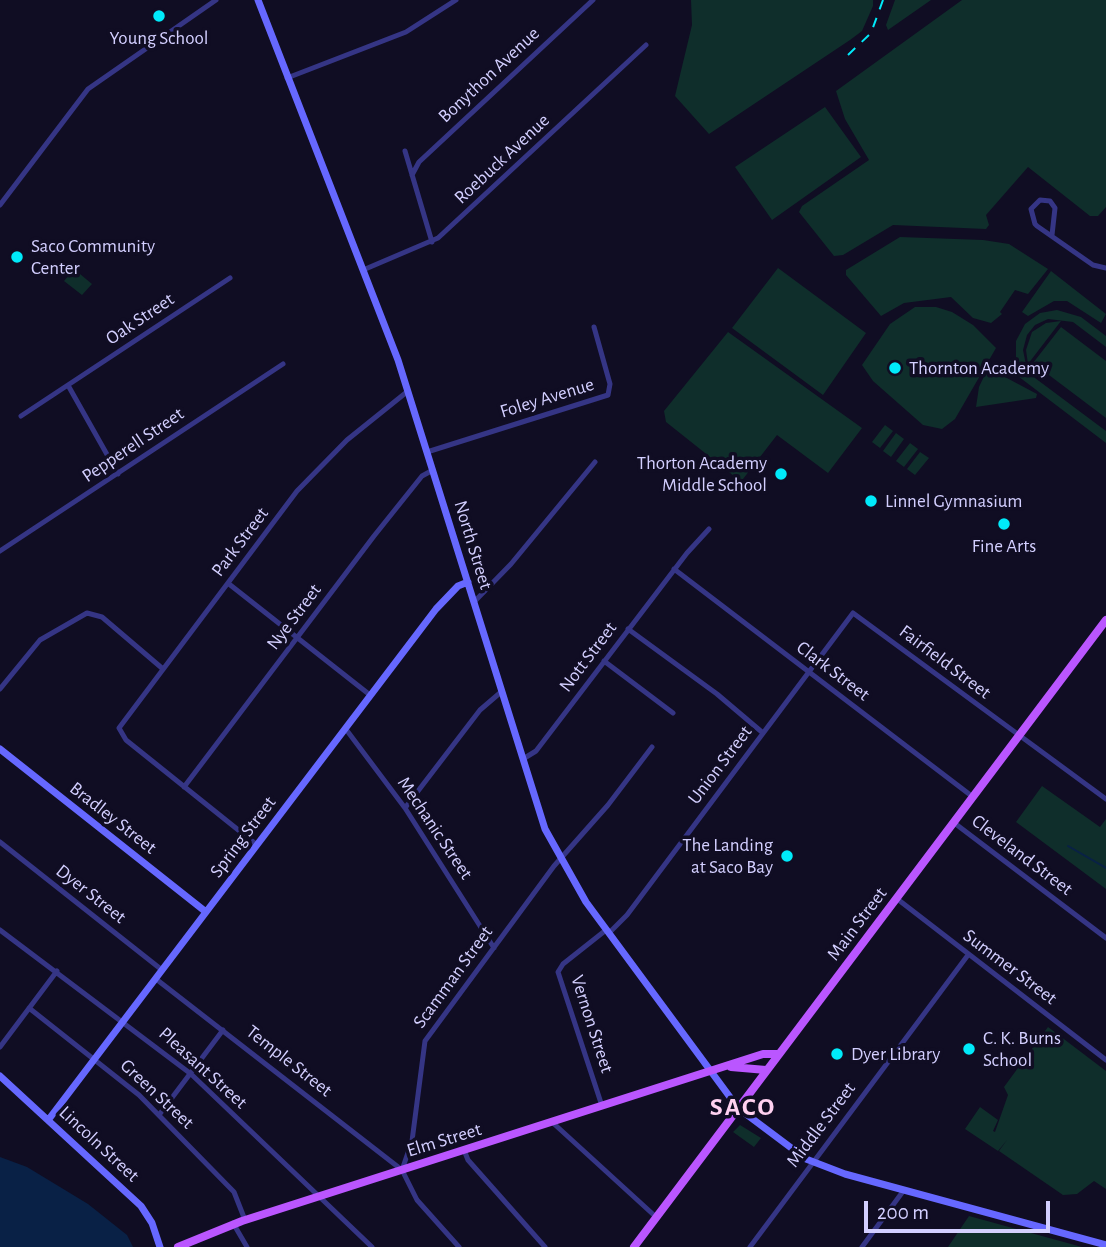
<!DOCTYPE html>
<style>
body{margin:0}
#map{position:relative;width:1106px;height:1247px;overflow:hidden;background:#100d23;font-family:"Alegreya Sans",sans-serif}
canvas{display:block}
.scale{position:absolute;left:864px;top:1201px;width:186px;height:32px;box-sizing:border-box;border:4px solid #d3cfff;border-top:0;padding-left:9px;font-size:21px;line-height:24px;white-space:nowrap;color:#d3cfff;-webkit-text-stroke:5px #100d23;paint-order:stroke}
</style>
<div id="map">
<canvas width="1106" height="1247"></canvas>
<div class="scale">200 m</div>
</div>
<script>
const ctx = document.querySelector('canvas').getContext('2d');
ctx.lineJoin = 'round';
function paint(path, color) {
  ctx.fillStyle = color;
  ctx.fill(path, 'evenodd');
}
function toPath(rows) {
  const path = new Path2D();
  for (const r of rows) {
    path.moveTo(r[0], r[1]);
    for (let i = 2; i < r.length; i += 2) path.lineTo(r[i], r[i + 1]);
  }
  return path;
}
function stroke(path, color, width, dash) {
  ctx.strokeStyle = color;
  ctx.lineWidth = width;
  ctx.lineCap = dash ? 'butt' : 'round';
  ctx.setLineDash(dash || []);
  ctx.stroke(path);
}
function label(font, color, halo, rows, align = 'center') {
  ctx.font = font + ' "Alegreya Sans",sans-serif';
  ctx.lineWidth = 7;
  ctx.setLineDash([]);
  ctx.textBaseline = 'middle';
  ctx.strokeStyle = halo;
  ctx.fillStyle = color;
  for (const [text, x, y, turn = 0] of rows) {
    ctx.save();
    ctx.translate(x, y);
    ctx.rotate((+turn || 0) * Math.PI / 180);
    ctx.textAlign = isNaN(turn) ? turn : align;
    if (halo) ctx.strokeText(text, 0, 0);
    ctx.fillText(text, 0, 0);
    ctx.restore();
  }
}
paint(toPath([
 [691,0,873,0,873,6,862,31,850,40,709,134,675,96,692,25],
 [895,0,931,0,888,30,886,25],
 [962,0,1106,0,1106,207,1098,216,1090,216,1028,167,986,215,989,225,986,229,893,225,843,255,834,256,799,212,802,206,869,160,845,119,836,91],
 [825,107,861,157,772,220,735,167],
 [900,237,983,240,1009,244,1048,269,1028,294,1015,290,1000,312,1002,314,991,323,973,318,951,297,904,303,881,316,846,275,846,270],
 [778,268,866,333,823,395,732,328],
 [74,269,92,284,82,295,64,281],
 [1051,271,1106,314,1101,323,1067,301,1054,301,1028,316,1022,312],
 [915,307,936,307,952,312,973,325,996,348,955,419,942,429,923,425,873,381,862,365,890,324],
 [1057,310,1081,317,1106,336,1106,347,1073,322,1048,319,1035,325,1027,335,1023,350,1026,365,1035,378,1106,431,1106,443,1006,367,1011,360,1016,362,1016,341,1025,324,1040,313],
 [1061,321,1028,364,1026,350,1032,332,1046,323],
 [1061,327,1106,361,1106,418,1033,363],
 [728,332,862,428,828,473,777,435,743,479,739,480,666,422,664,411],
 [988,368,1037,394,1036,398,976,407,979,387],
 [885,425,893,431,880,448,872,442],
 [896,433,904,439,891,457,883,451],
 [910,443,918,449,904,467,896,461],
 [920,452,929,458,915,475,907,469],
 [1042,786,1100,827,1106,819,1106,889,1016,822],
 [1048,1027,1106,1071,1106,1189,1094,1181,1077,1194,1063,1195,999,1151,1007,1140,998,1151,965,1129,980,1107,998,1120,993,1131,995,1132,1008,1095,1004,1087],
 [740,1125,761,1138,754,1147,733,1132],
 [969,1216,1082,1247,948,1247]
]), '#0f2e2b');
paint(toPath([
 [0,1157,27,1167,88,1204,127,1235,133,1247,0,1247]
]), '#092146');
stroke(toPath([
 [1068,846,1106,868]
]), '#092146', 2);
stroke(toPath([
 [287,78,406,32,456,0],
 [405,151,432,242],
 [412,175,419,162,593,0],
 [0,205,88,89,216,0],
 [1052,235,1055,208,1050,201,1040,200,1031,209,1035,224,1037,226,1093,265,1106,268],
 [363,270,438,238,646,45],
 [69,387,118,474],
 [21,416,230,278],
 [427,452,608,395,610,384,594,327],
 [0,551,283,364],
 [674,569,973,797],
 [229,584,370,695],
 [474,602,511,564,595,462],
 [628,629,717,694,763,733],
 [604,661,673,713],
 [0,689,40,640,87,613,102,617,163,669],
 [345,728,405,808,494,948],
 [523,759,536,751,687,553,709,529],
 [184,787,374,536,422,476,433,470],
 [405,808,480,710,501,692],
 [953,822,1106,938],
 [0,842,162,970],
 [257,845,126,740,119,728,297,491,347,440,408,391],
 [896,898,1106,1060],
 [0,930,191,1074,372,1247],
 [609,933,627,915,853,613,1106,799],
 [156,979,402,1170],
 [29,1008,139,1095,234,1192,245,1220],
 [0,1047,57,971],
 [602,1106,558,972,563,964,606,930],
 [159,1115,223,1030],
 [552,1122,656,1217],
 [464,1150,468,1160,545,1247],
 [402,1170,412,1141,425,1041,554,866,608,805,652,747],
 [402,1170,417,1200,459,1247],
 [233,1223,247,1247],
 [750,1247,968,955],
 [862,1247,904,1190]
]), '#353585', 5);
stroke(toPath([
 [258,0,398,360,545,829,586,902,738,1108,806,1159,845,1174,1106,1245],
 [0,749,206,912],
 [0,1076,141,1206,152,1223,160,1247],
 [49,1119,436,609,458,586,468,582]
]), '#6668ff', 7);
stroke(toPath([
 [731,1067,766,1070],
 [178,1247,242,1221,763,1054,778,1054],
 [634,1247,1106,620]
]), '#ba56ff', 8);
stroke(toPath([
 [848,55,871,33,883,0]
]), '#00eafa', 2, [10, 9]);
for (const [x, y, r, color] of [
 [159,16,7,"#00eafa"],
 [17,257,7,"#00eafa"],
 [895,368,7,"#00eafa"],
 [781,474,7,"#00eafa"],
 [871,501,7,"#00eafa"],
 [1004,524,7,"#00eafa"],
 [787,856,7,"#00eafa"],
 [969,1049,7,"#00eafa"],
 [837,1054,7,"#00eafa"]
]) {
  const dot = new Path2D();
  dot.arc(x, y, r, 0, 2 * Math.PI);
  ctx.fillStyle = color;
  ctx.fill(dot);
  stroke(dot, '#100d23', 2.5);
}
label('19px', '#d3cfff', '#100d23', [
 ["Young School",159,38,"center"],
 ["Saco Community",31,246],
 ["Center",31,268],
 ["Thornton Academy",909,368],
 ["Thorton Academy",767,463,"right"],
 ["Middle School",767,485,"right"],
 ["Linnel Gymnasium",885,501],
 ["Fine Arts",1004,546,"center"],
 ["The Landing",773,845,"right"],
 ["at Saco Bay",773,867,"right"],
 ["C. K. Burns",983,1038],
 ["School",983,1060],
 ["Dyer Library",851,1054]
], 'left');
label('19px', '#d3cfff', '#100d23', [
 ["Bonython Avenue",489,75,-43],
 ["Roebuck Avenue",502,159,-43],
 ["Oak Street",140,319,-34],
 ["Foley Avenue",547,398,-17],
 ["Pepperell Street",133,445,-34],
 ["Park Street",240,542,-53],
 ["North Street",473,545,73],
 ["Nye Street",294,617,-53],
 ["Nott Street",588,657,-53],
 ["Fairfield Street",945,662,37],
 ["Clark Street",833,671,37],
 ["Union Street",720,765,-53],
 ["Bradley Street",113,818,38],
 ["Mechanic Street",435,828,56],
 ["Spring Street",243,837,-53],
 ["Cleveland Street",1022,855,37],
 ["Dyer Street",91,894,38],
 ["Main Street",857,924,-53],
 ["Summer Street",1010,967,37],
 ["Scamman Street",453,977,-54],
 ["Vernon Street",592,1024,72],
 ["Temple Street",289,1061,38],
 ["Pleasant Street",203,1068,42],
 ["Green Street",157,1094,43],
 ["Middle Street",821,1125,-53],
 ["Elm Street",444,1140,-17],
 ["Lincoln Street",99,1144,43]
]);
ctx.letterSpacing = '2px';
label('bold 26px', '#ffd1f0', '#100d23', [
 ["SACO",743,1107]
]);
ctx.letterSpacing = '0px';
</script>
